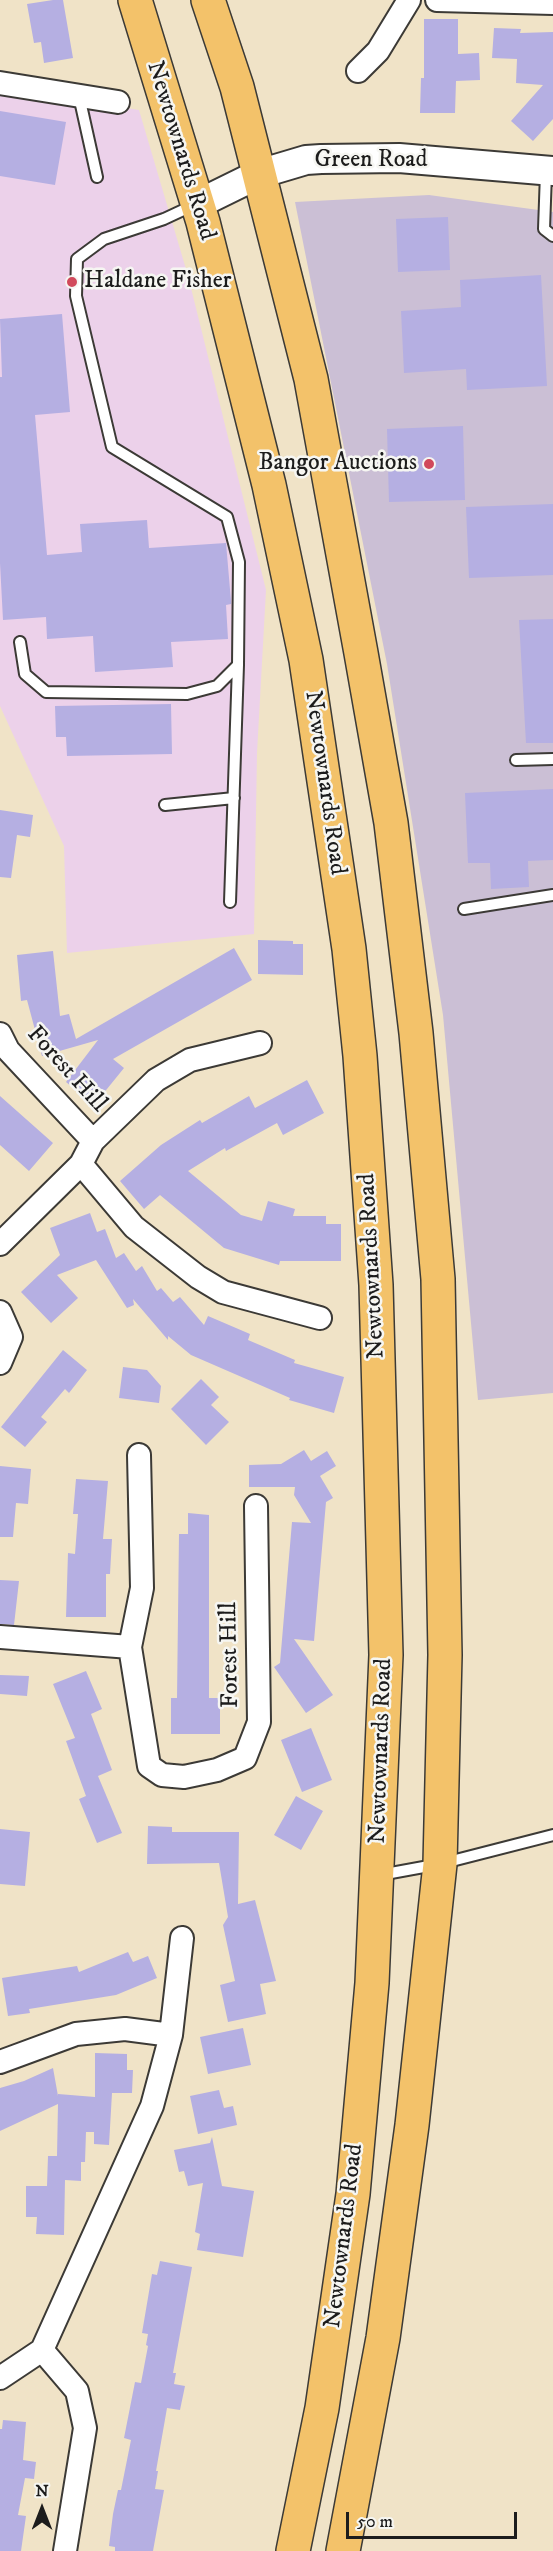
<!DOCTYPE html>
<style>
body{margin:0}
#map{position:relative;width:553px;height:2551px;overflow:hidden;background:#f0e3c7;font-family:"IM FELL DW Pica",serif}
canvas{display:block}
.north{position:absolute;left:12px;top:2479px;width:60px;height:60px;-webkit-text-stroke:4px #f6f6f2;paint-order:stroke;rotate:0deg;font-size:16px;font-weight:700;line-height:24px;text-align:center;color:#1c1c1c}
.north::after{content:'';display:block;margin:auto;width:21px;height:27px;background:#1c1c1c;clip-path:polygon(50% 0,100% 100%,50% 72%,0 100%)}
.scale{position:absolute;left:346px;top:2512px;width:171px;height:27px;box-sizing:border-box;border:3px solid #1c1c1c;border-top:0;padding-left:8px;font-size:18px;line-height:21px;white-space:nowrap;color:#1c1c1c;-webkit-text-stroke:4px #f6f6f2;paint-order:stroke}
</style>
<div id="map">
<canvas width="553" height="2551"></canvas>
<div class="north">N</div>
<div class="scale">50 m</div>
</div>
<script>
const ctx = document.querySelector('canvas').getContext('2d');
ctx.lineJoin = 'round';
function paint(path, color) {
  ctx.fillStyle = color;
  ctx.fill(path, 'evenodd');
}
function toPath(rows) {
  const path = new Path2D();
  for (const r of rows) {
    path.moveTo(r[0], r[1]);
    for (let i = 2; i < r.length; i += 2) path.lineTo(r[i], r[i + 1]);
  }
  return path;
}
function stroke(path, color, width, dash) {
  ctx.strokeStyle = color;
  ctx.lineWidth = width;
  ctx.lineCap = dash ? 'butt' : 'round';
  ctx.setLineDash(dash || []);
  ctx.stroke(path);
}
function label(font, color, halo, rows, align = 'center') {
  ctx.font = font + ' "IM FELL DW Pica",serif';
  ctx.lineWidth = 5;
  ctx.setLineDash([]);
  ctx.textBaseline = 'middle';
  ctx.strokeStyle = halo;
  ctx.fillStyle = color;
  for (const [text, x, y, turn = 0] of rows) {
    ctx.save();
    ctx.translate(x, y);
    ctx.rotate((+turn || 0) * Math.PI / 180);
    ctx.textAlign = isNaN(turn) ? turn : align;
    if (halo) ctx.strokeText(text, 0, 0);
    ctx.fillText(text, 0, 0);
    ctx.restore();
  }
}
paint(toPath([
 [0,88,139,110,188,276,266,590,257,753,254,934,67,953,64,846,0,706]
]), '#ecd1ea');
paint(toPath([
 [429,195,553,212,553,1393,478,1400,443,1015,387,664,295,202]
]), '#cbbfd5');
paint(toPath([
 [53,0,63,0,73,58,44,63,41,42,34,43,27,4],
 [424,19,458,19,458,54,479,53,480,80,456,81,455,113,420,113,421,78,424,78],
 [494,28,521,29,520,33,553,32,553,119,533,141,511,121,543,85,516,83,517,59,492,58],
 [0,111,66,122,55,185,0,176],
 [448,217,450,270,398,272,396,219],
 [541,275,547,386,467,390,466,369,404,373,401,311,461,307,460,280],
 [62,314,70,412,35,415,47,555,82,552,80,524,147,520,149,548,226,543,231,601,231,604,226,605,228,639,171,642,173,667,95,672,93,636,47,639,46,617,3,620,0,563,0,377,2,377,0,319],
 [463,426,465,500,389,502,387,429],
 [553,504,553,575,469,578,466,507],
 [553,619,553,743,526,743,519,620],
 [171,704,172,754,67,756,66,737,56,737,55,706],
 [553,789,553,860,528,861,529,887,491,889,490,863,468,863,465,793],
 [0,810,33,815,30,837,17,835,11,878,0,877],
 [258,940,293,941,293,944,303,944,303,975,258,974],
 [234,948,252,980,113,1059,124,1068,94,1105,66,1082,98,1040,42,1056,27,1000,21,1001,17,955,53,951,60,1016,69,1014,76,1039],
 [307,1080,324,1113,283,1135,277,1123,226,1151,225,1148,188,1171,241,1215,262,1221,268,1201,295,1209,293,1216,326,1216,326,1224,341,1224,341,1261,280,1261,279,1265,224,1248,160,1195,144,1209,120,1181,161,1145,200,1120,202,1123,249,1096,255,1108],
 [0,1096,53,1143,29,1171,0,1145],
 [90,1213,97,1232,105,1229,116,1258,124,1253,136,1271,142,1266,157,1291,161,1288,173,1302,180,1297,204,1325,208,1316,250,1334,248,1340,295,1360,294,1363,344,1377,334,1413,289,1400,290,1398,191,1355,168,1336,168,1340,133,1299,134,1305,127,1308,96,1260,57,1275,78,1298,51,1323,21,1292,60,1255,50,1228],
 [63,1350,87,1370,69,1393,65,1389,41,1417,47,1422,25,1447,1,1427],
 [123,1367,147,1370,161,1386,159,1403,119,1398],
 [201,1379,219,1397,211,1405,229,1422,206,1445,171,1409],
 [304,1450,311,1461,327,1451,336,1466,320,1476,333,1498,326,1502,314,1641,294,1639,333,1695,306,1713,274,1667,280,1663,292,1522,311,1523,294,1495,295,1487,249,1487,249,1465,281,1464],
 [0,1466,31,1469,28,1504,16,1503,13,1537,0,1537],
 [76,1479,108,1481,103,1539,112,1539,110,1574,106,1574,106,1617,66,1617,68,1553,75,1554,78,1514,73,1514],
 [188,1513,209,1515,209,1698,220,1698,220,1734,171,1734,171,1698,177,1698,179,1534,188,1534],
 [0,1580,19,1581,14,1625,0,1624],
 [86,1671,102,1709,91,1714,112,1770,98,1776,122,1833,97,1843,79,1799,86,1796,66,1741,75,1738,53,1684],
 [0,1675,29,1676,27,1696,0,1694],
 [311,1728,332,1780,302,1792,281,1740],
 [296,1796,323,1811,301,1850,274,1835],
 [148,1826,172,1827,172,1832,239,1832,238,1904,255,1900,276,1981,260,1984,266,2014,228,2022,220,1985,235,1981,223,1925,228,1917,219,1863,147,1864],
 [0,1829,30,1832,25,1886,0,1884],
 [128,1952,133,1962,148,1956,157,1978,116,1995,29,2009,30,2013,8,2016,2,1978,77,1966,79,1972],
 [243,2028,251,2065,208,2074,200,2037],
 [95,2053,127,2054,127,2070,133,2070,132,2093,112,2093,109,2145,94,2144,94,2132,86,2132,85,2162,81,2162,81,2181,65,2180,64,2235,36,2234,37,2217,26,2217,26,2186,47,2186,48,2156,57,2156,58,2104,0,2131,0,2088,24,2081,53,2068,58,2096,58,2094,95,2097],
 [219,2090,224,2108,233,2106,237,2125,198,2134,190,2096],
 [212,2137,222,2186,254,2191,243,2257,197,2250,200,2234,195,2232,203,2183,188,2186,184,2171,179,2172,174,2150,210,2143],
 [160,2261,192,2267,173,2373,176,2373,174,2384,185,2386,180,2410,167,2408,156,2471,158,2471,155,2489,164,2490,153,2551,115,2551,115,2547,109,2546,113,2514,118,2490,121,2490,131,2440,124,2438,135,2382,141,2383,148,2346,146,2345,148,2334,142,2333,152,2274,157,2275],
 [3,2420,26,2422,23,2460,36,2462,34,2479,25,2478,18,2515,26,2516,21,2551,0,2551,0,2429,2,2429]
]), '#b5afe2');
const service = toPath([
 [79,96,97,177],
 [546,173,544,229,553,236],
 [20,642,25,674,46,692,187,694,217,686,238,665,239,562,227,517,112,447,76,296,77,259,104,239,164,219,194,205],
 [516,760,553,759],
 [165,805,234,798],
 [230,902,238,665],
 [464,909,553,895],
 [380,1875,440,1864,553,1835]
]);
const minor = toPath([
 [437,0,553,3],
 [358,71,378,51,409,0],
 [0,83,118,102],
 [0,1034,8,1050,93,1141],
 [81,1164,134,1227,198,1277,223,1292,320,1318],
 [0,1244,81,1164,93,1141,156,1080,190,1060,260,1043],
 [0,1312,11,1337,0,1363],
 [139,1455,142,1588,130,1647,149,1766,162,1775,184,1777,217,1770,245,1758,259,1722,256,1506],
 [0,1637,130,1647],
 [0,2062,76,2034,125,2029,171,2035],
 [42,2350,77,2391,85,2428,65,2551],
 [0,2378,42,2350,152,2106,171,2035,182,1938]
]);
const tertiary = toPath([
 [198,204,259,174,306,160,321,159,399,158,553,171]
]);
const trunk = toPath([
 [135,0,203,222,269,485,306,660,349,949,360,1056,376,1285,386,1655,372,1983,353,2194,322,2408,293,2551],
 [208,0,237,87,311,379,361,653,391,823,416,1033,438,1279,445,1655,440,1864,412,2125,383,2338,343,2551]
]);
stroke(service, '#3c3a36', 14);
stroke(minor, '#3c3a36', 26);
stroke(tertiary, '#3c3a36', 32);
stroke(trunk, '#3c3a36', 36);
stroke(service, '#fff', 10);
stroke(minor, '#fff', 22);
stroke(tertiary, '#fff', 28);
stroke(trunk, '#f3c26a', 33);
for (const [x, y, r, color] of [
 [72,282,6,"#d1495b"],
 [429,464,6,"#d1495b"]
]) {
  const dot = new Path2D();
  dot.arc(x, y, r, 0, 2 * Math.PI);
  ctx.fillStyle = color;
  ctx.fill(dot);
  stroke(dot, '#f6f6f2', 2);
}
label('24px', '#1c1c1c', '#f6f6f2', [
 ["Newtownards Road",180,151,73],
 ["Green Road",371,161],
 ["Newtownards Road",324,783,82],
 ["Forest Hill",66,1070,48],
 ["Newtownards Road",373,1266,-93],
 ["Forest Hill",231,1655,-91],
 ["Newtownards Road",382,1751,-88],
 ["Newtownards Road",345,2236,-83]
]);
label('24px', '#1c1c1c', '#f6f6f2', [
 ["Haldane Fisher",84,282],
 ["Bangor Auctions",417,464,"right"]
], 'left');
</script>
